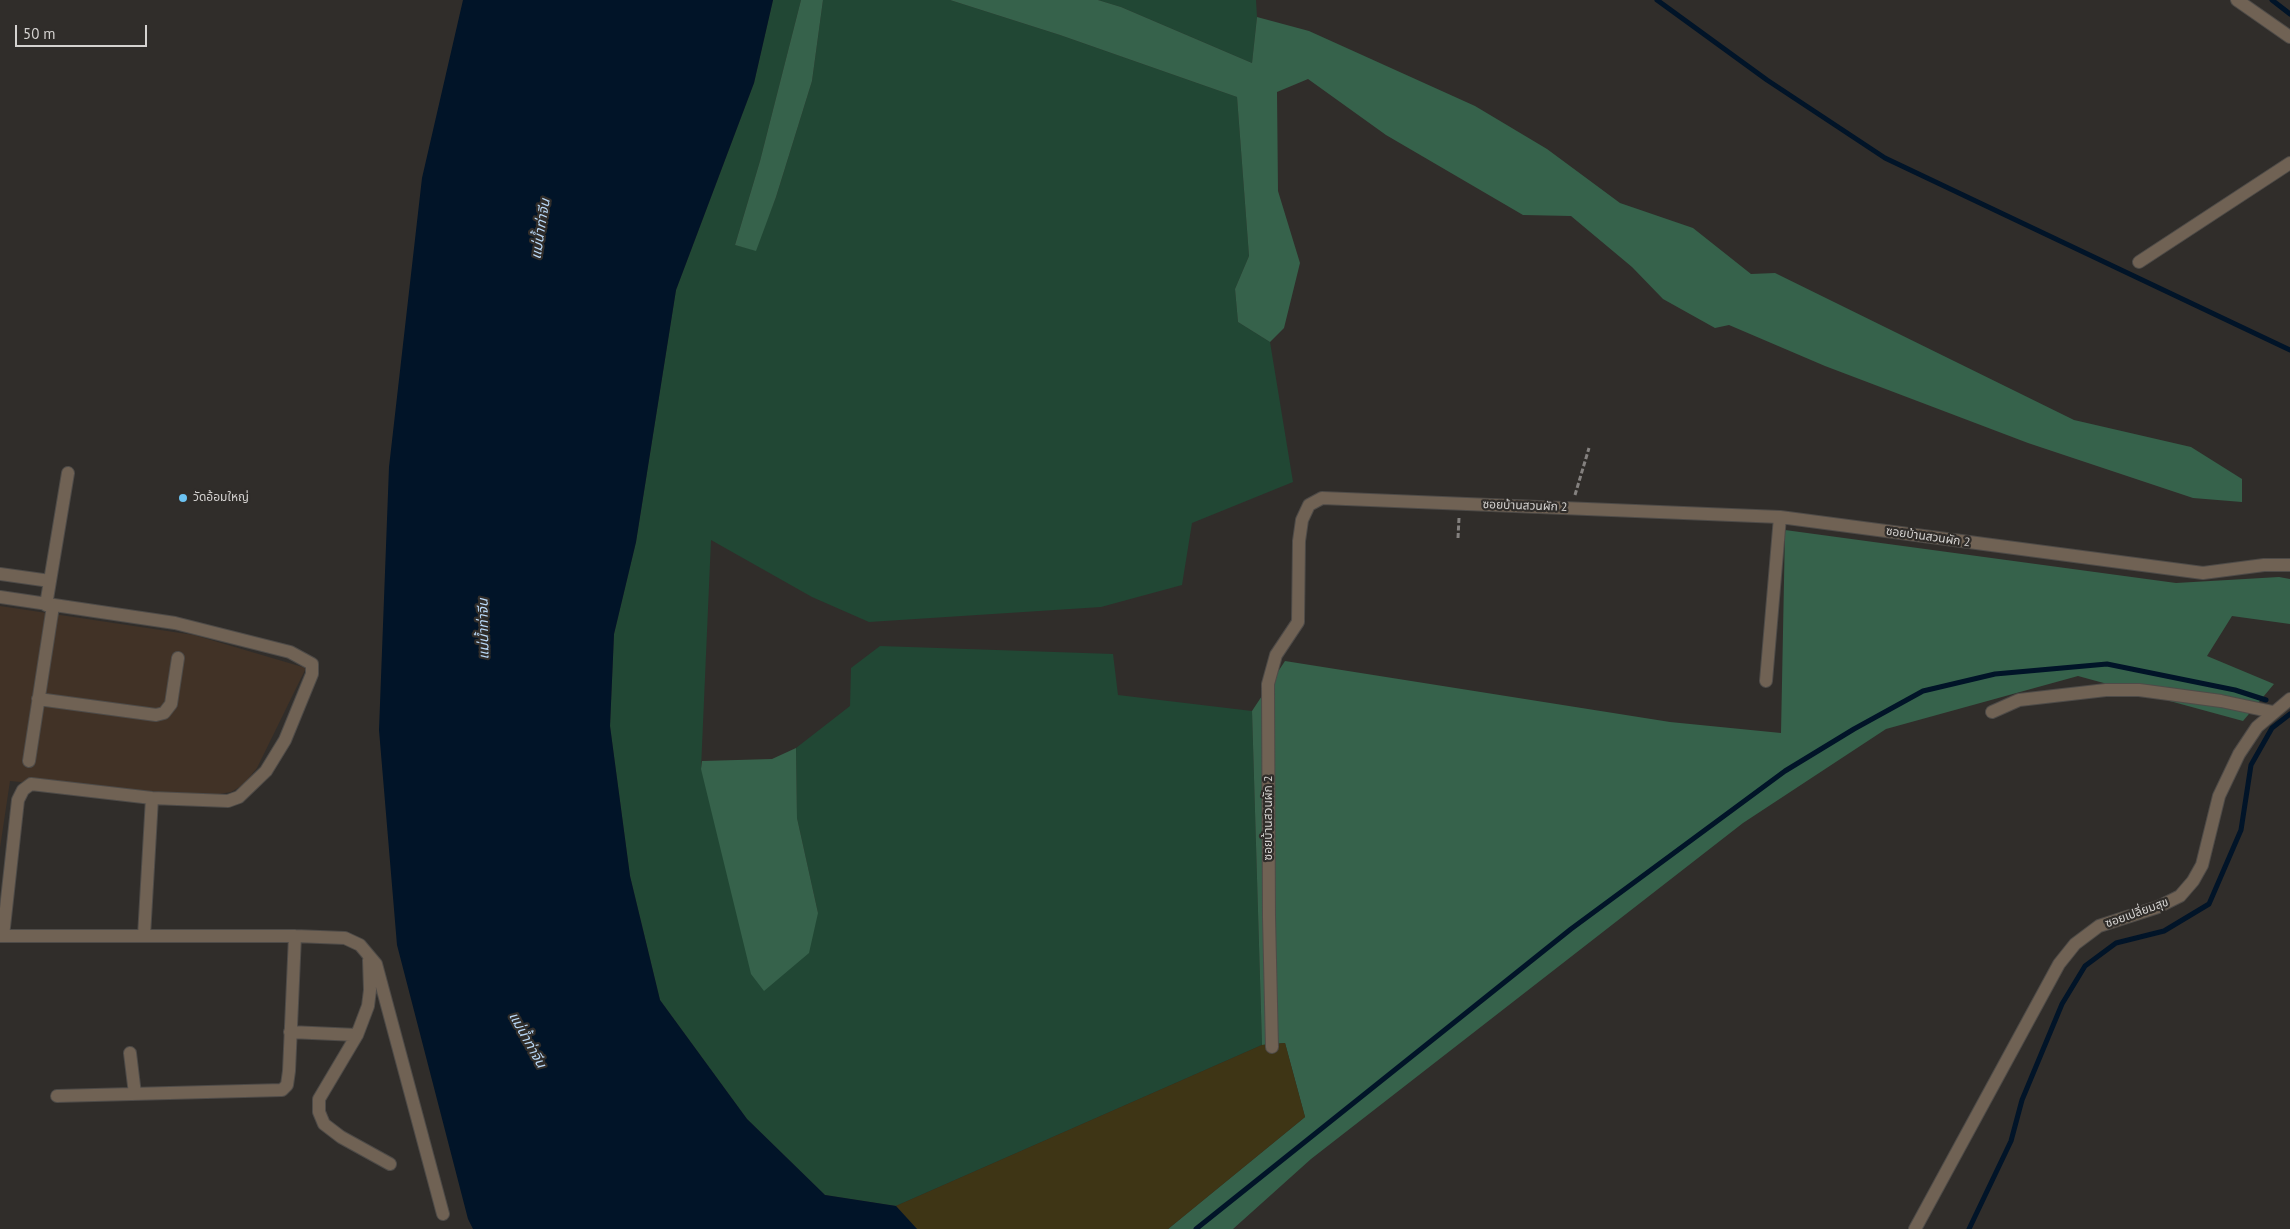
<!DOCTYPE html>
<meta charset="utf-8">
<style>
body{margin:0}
#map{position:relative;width:2290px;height:1229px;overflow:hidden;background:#302d2a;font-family:"PT Sans",sans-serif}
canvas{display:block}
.scale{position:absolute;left:15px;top:25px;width:132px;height:22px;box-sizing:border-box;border:2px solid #d4d2d0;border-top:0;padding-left:6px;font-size:15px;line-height:18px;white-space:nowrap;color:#d4d2d0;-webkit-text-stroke:4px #302d2a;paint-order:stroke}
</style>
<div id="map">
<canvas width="2290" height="1229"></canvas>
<div class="scale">50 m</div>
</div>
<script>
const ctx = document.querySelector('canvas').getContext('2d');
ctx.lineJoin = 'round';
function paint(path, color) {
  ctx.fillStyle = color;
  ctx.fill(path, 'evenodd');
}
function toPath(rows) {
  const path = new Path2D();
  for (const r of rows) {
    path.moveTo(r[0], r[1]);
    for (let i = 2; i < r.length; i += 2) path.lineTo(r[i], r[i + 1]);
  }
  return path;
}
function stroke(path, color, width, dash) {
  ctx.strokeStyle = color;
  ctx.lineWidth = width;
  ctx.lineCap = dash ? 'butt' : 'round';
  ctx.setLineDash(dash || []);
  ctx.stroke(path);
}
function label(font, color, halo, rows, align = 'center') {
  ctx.font = font + ' "PT Sans","Noto Sans Thai",sans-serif';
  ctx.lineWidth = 4.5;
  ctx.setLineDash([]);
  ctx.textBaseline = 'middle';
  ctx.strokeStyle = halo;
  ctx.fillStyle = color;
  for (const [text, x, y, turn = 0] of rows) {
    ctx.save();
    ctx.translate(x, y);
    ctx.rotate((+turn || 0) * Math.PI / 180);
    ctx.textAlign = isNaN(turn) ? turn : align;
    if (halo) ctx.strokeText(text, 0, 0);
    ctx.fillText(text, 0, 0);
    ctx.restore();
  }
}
paint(toPath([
 [0,606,194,635,306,668,257,768,243,785,231,792,214,795,139,793,10,781,0,848]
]), '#413226');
paint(toPath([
 [773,0,801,0,760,161,735,245,755,250,776,197,812,81,823,0,950,0,1060,35,1237,97,1249,256,1235,289,1238,322,1270,342,1293,482,1192,523,1182,585,1101,607,869,622,812,597,711,540,701,769,818,913,797,818,796,748,850,706,851,668,880,646,1113,654,1118,695,1252,711,1262,1045,896,1206,825,1195,747,1119,660,1000,630,876,610,726,614,634,636,542,676,290,754,83],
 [1098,0,1256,0,1257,17,1252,63,1121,7]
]), '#214734');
paint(toPath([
 [801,0,823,0,812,81,776,197,756,251,735,245,760,161],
 [950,0,1098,0,1121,7,1252,63,1257,17,1309,31,1475,106,1547,149,1620,203,1693,228,1751,274,1775,273,2074,420,2191,447,2242,479,2242,502,2193,498,2028,443,1825,366,1729,325,1715,328,1663,299,1632,267,1571,216,1523,215,1386,135,1308,79,1277,92,1278,191,1300,263,1284,328,1270,342,1238,322,1235,289,1249,256,1237,97,1060,35],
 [1785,530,2176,583,2279,577,2290,579,2290,624,2232,616,2207,656,2274,684,2243,721,2078,676,1886,729,1743,823,1311,1159,1233,1229,1168,1229,1305,1117,1285,1043,1262,1045,1252,711,1285,661,1670,722,1781,733],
 [796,748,797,818,818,913,809,953,764,991,751,974,701,769,702,761,772,759]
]), '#36624b');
paint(toPath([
 [1285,1043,1305,1117,1168,1229,917,1229,896,1206,1262,1045]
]), '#3e3515');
paint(toPath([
 [463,0,773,0,754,83,676,290,636,542,614,634,610,726,630,876,660,1000,747,1119,825,1195,896,1206,917,1229,473,1229,468,1219,397,945,379,730,389,467,422,178]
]), '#011428');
stroke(toPath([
 [1657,0,1767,80,1885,158,2290,350],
 [2272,0,2290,14],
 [1196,1229,1571,929,1785,771,1854,729,1923,691,1995,674,2107,664,2235,690,2266,700],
 [1969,1229,2011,1141,2022,1100,2062,1004,2085,966,2116,943,2164,931,2209,904,2241,830,2251,765,2272,728,2290,714]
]), '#011428', 5);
const minor = toPath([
 [2237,0,2290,37],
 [2139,262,2290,163],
 [0,574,50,581],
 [0,597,175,623,290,652,312,664,312,674,285,740,266,771,239,797,228,801,152,798,31,784,23,790,18,800,3,936],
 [46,605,68,473],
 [1766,681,1780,517],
 [38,699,156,715,164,713,171,704,178,658],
 [1992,712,2019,700,2106,690,2139,690,2221,701,2273,712],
 [29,761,53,606],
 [0,936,295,936,345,938,360,945,376,964,443,1214],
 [144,936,152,798],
 [369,960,370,990,368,1006,357,1035,319,1099,319,1112,324,1124,341,1137,390,1164],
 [290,1032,357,1035],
 [1272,1047,1269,917,1268,684,1276,655,1298,622,1299,541,1302,520,1309,505,1322,498,1780,517,2203,573,2264,565,2290,565],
 [130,1053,135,1094],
 [57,1096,282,1090,287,1085,289,1071,295,936],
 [1915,1229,2059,964,2075,944,2099,926,2158,907,2180,896,2193,881,2202,865,2219,796,2239,754,2257,727,2290,699]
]);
stroke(minor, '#4e4b48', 14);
stroke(toPath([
 [1575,495,1589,448],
 [1458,538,1459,518]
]), '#84817f', 3, [5, 2.5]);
stroke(minor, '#706254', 12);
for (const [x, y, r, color] of [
 [183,498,5,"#6cc3f2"]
]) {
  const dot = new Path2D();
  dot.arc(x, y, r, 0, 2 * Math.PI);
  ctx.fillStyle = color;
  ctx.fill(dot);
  stroke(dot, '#302d2a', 2);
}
label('12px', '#d4d2d0', '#302d2a', [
 ["วัดอ้อมใหญ่",193,498]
], 'left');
label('12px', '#d4d2d0', '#302d2a', [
 ["ซอยบ้านสวนผัก 2",1525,506,2],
 ["ซอยบ้านสวนผัก 2",1928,537,8],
 ["ซอยบ้านสวนผัก 2",1269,818,-90],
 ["ซอยเปลี่ยมสุข",2137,913,-20]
]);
label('italic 14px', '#b9d8f7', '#302d2a', [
 ["แม่น้ำท่าจีน",541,229,-81],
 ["แม่น้ำท่าจีน",484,629,-91],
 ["แม่น้ำท่าจีน",527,1040,61]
]);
</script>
